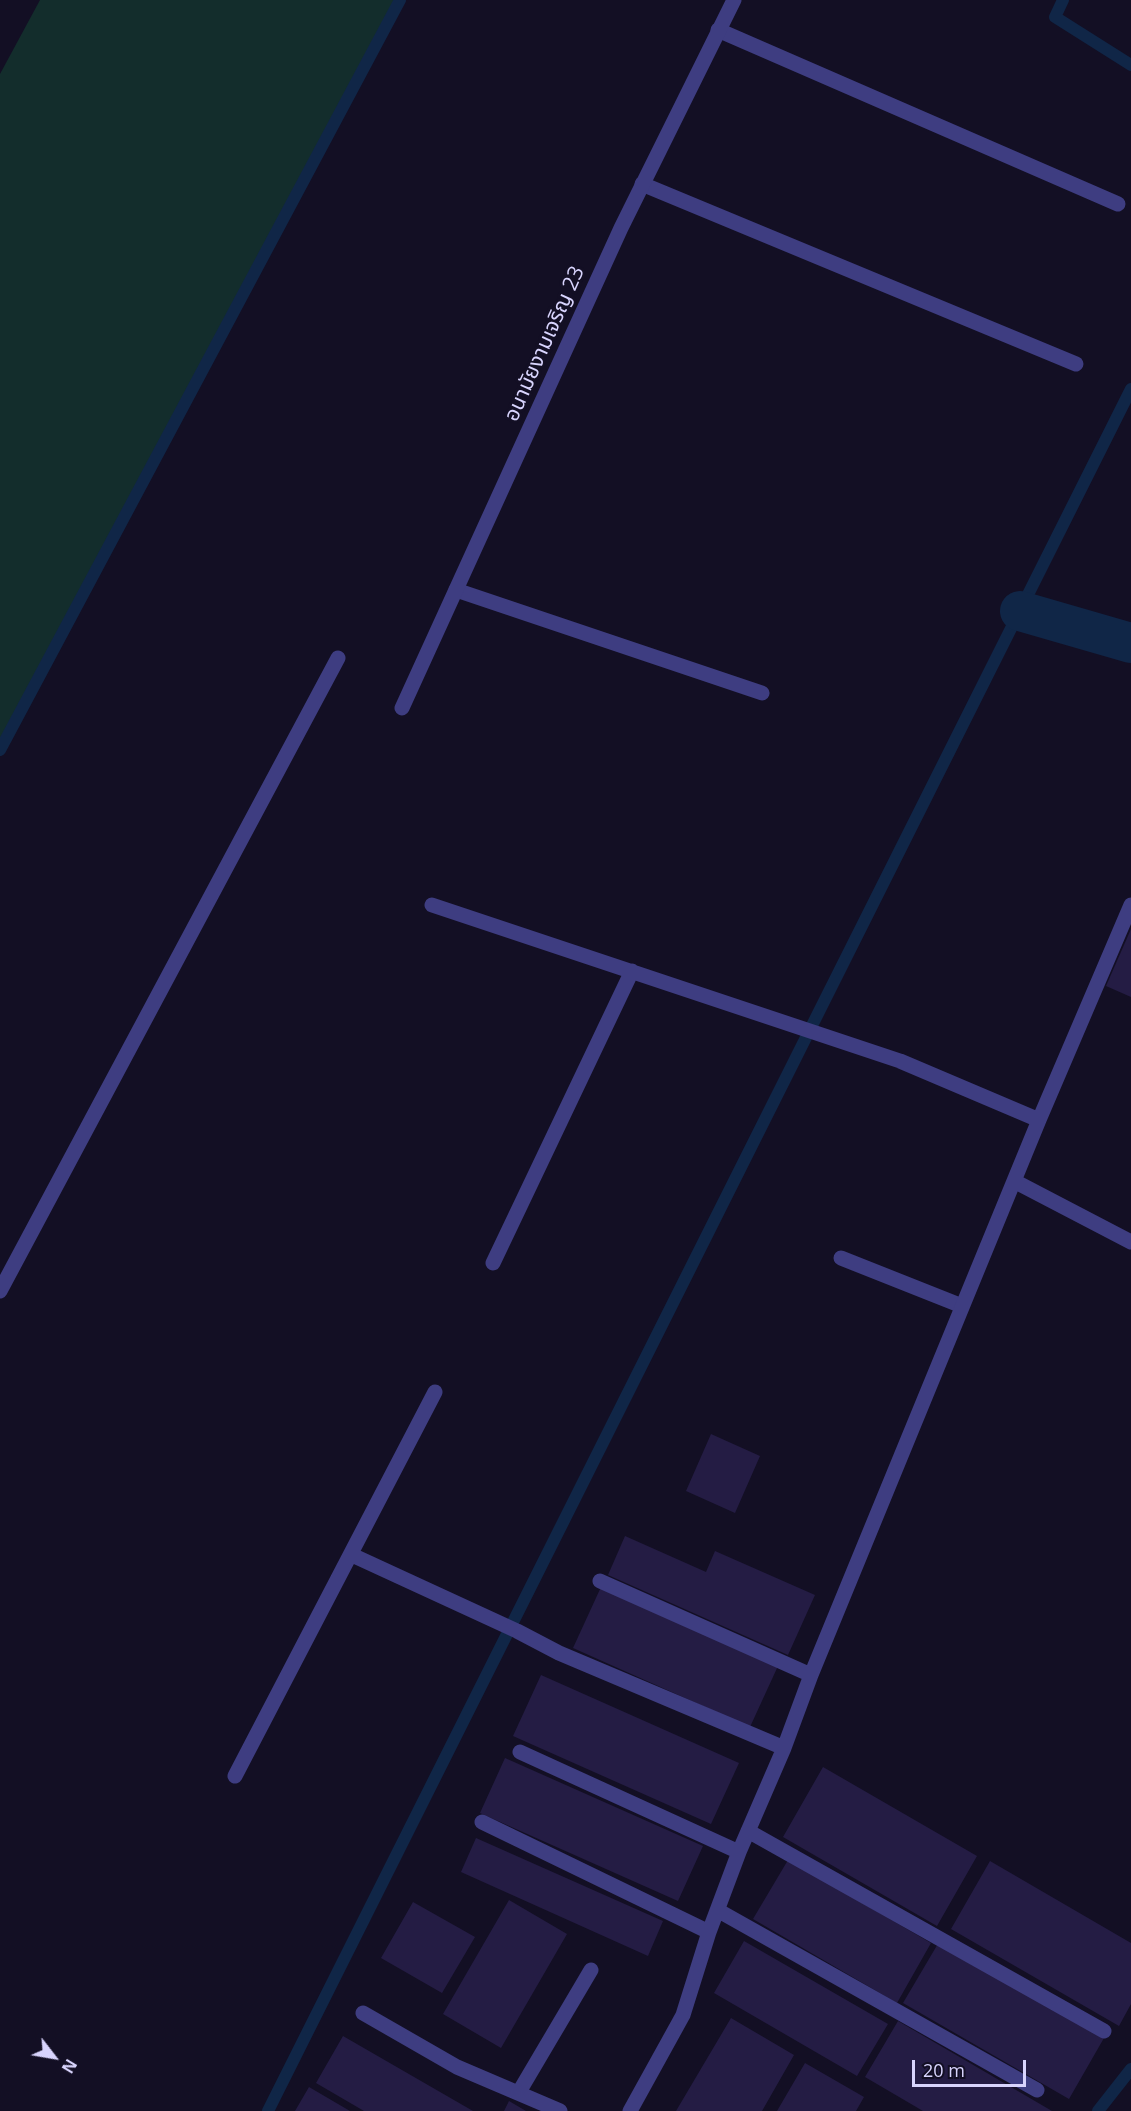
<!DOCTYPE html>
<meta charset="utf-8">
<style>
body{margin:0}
#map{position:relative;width:1131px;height:2111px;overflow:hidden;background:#130f24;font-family:"Open Sans",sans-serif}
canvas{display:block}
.north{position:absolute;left:24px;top:2027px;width:60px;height:60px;-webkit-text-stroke:4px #130f24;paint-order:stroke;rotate:121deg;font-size:16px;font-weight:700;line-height:24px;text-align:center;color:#d8d4fd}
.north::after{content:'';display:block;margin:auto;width:21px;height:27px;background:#d8d4fd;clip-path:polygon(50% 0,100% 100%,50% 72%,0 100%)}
.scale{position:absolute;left:912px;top:2060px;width:114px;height:27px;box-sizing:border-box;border:3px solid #d8d4fd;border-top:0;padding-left:8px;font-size:18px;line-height:21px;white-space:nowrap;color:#d8d4fd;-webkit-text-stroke:4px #130f24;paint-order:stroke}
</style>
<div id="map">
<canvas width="1131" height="2111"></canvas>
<div class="north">N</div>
<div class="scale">20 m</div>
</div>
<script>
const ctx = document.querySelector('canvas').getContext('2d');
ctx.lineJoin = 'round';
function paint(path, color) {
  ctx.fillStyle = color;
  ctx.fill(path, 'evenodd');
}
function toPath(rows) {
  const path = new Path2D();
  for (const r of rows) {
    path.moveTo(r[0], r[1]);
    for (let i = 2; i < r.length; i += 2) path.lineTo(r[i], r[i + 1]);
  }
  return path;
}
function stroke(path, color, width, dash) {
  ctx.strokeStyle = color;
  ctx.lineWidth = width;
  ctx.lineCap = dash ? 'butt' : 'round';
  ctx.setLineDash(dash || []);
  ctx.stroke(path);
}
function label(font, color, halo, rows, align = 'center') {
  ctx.font = font + ' "Open Sans","Noto Sans Thai",sans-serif';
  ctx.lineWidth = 6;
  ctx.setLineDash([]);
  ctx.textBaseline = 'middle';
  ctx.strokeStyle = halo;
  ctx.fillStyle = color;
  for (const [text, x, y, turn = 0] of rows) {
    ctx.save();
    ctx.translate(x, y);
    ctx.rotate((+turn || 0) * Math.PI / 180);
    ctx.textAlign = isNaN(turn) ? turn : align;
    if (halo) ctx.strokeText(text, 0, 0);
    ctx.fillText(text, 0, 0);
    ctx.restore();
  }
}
paint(toPath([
 [40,0,400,0,0,750,0,74]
]), '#132d2c');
stroke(toPath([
 [1063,0,1055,17,1131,65],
 [0,750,400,0],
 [268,2111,1131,389],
 [1098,2111,1131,2069]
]), '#102647', 12);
stroke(toPath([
 [1020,611,1131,643]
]), '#102647', 40);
paint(toPath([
 [1131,929,1131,997,1106,986],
 [711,1434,760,1456,735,1513,686,1491],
 [625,1536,706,1572,715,1551,815,1595,788,1655,608,1575],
 [601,1587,778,1666,750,1727,573,1648],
 [541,1675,739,1763,711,1824,513,1736],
 [505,1758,703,1846,678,1901,480,1813],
 [823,1767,977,1856,937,1926,783,1837],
 [476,1838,663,1921,648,1956,461,1872],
 [788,1860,931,1943,897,2003,753,1919],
 [990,1861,1131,1943,1131,2004,1119,2026,951,1929],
 [509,1900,567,1934,501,2048,443,2014],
 [413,1902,475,1937,442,1993,381,1958],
 [744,1941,888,2024,857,2076,714,1993],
 [939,1942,1104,2038,1069,2099,903,2003],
 [731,2018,794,2055,762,2111,676,2111],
 [898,2021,1052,2111,923,2111,865,2077],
 [343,2036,473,2111,364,2111,316,2083],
 [805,2063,864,2097,856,2111,777,2111],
 [309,2087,350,2111,295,2111],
 [509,2101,526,2111,504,2111]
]), '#241c44');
stroke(toPath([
 [718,30,1118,204],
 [642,184,1076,364],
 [456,590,762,693],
 [841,1258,962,1306]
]), '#3e3d81', 15);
stroke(toPath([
 [402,708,621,228,734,0],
 [432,905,900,1061,1039,1120],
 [1014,1181,1131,1242],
 [493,1263,632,971],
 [0,1291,338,658],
 [352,1555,517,1631,559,1653,784,1748],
 [600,1581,811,1675],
 [520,1752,739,1852],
 [235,1776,435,1392],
 [482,1822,709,1932],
 [748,1831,1104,2031],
 [719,1911,1037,2090],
 [363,2013,457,2067,560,2111],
 [519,2092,591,1970],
 [630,2111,683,2015,709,1932,739,1852,784,1748,811,1675,1039,1120,1131,905]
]), '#3e3d81', 15);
label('21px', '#d8d4fd', '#130f24', [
 ["อนามัยงามเจริญ 23",545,344,-66]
]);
</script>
